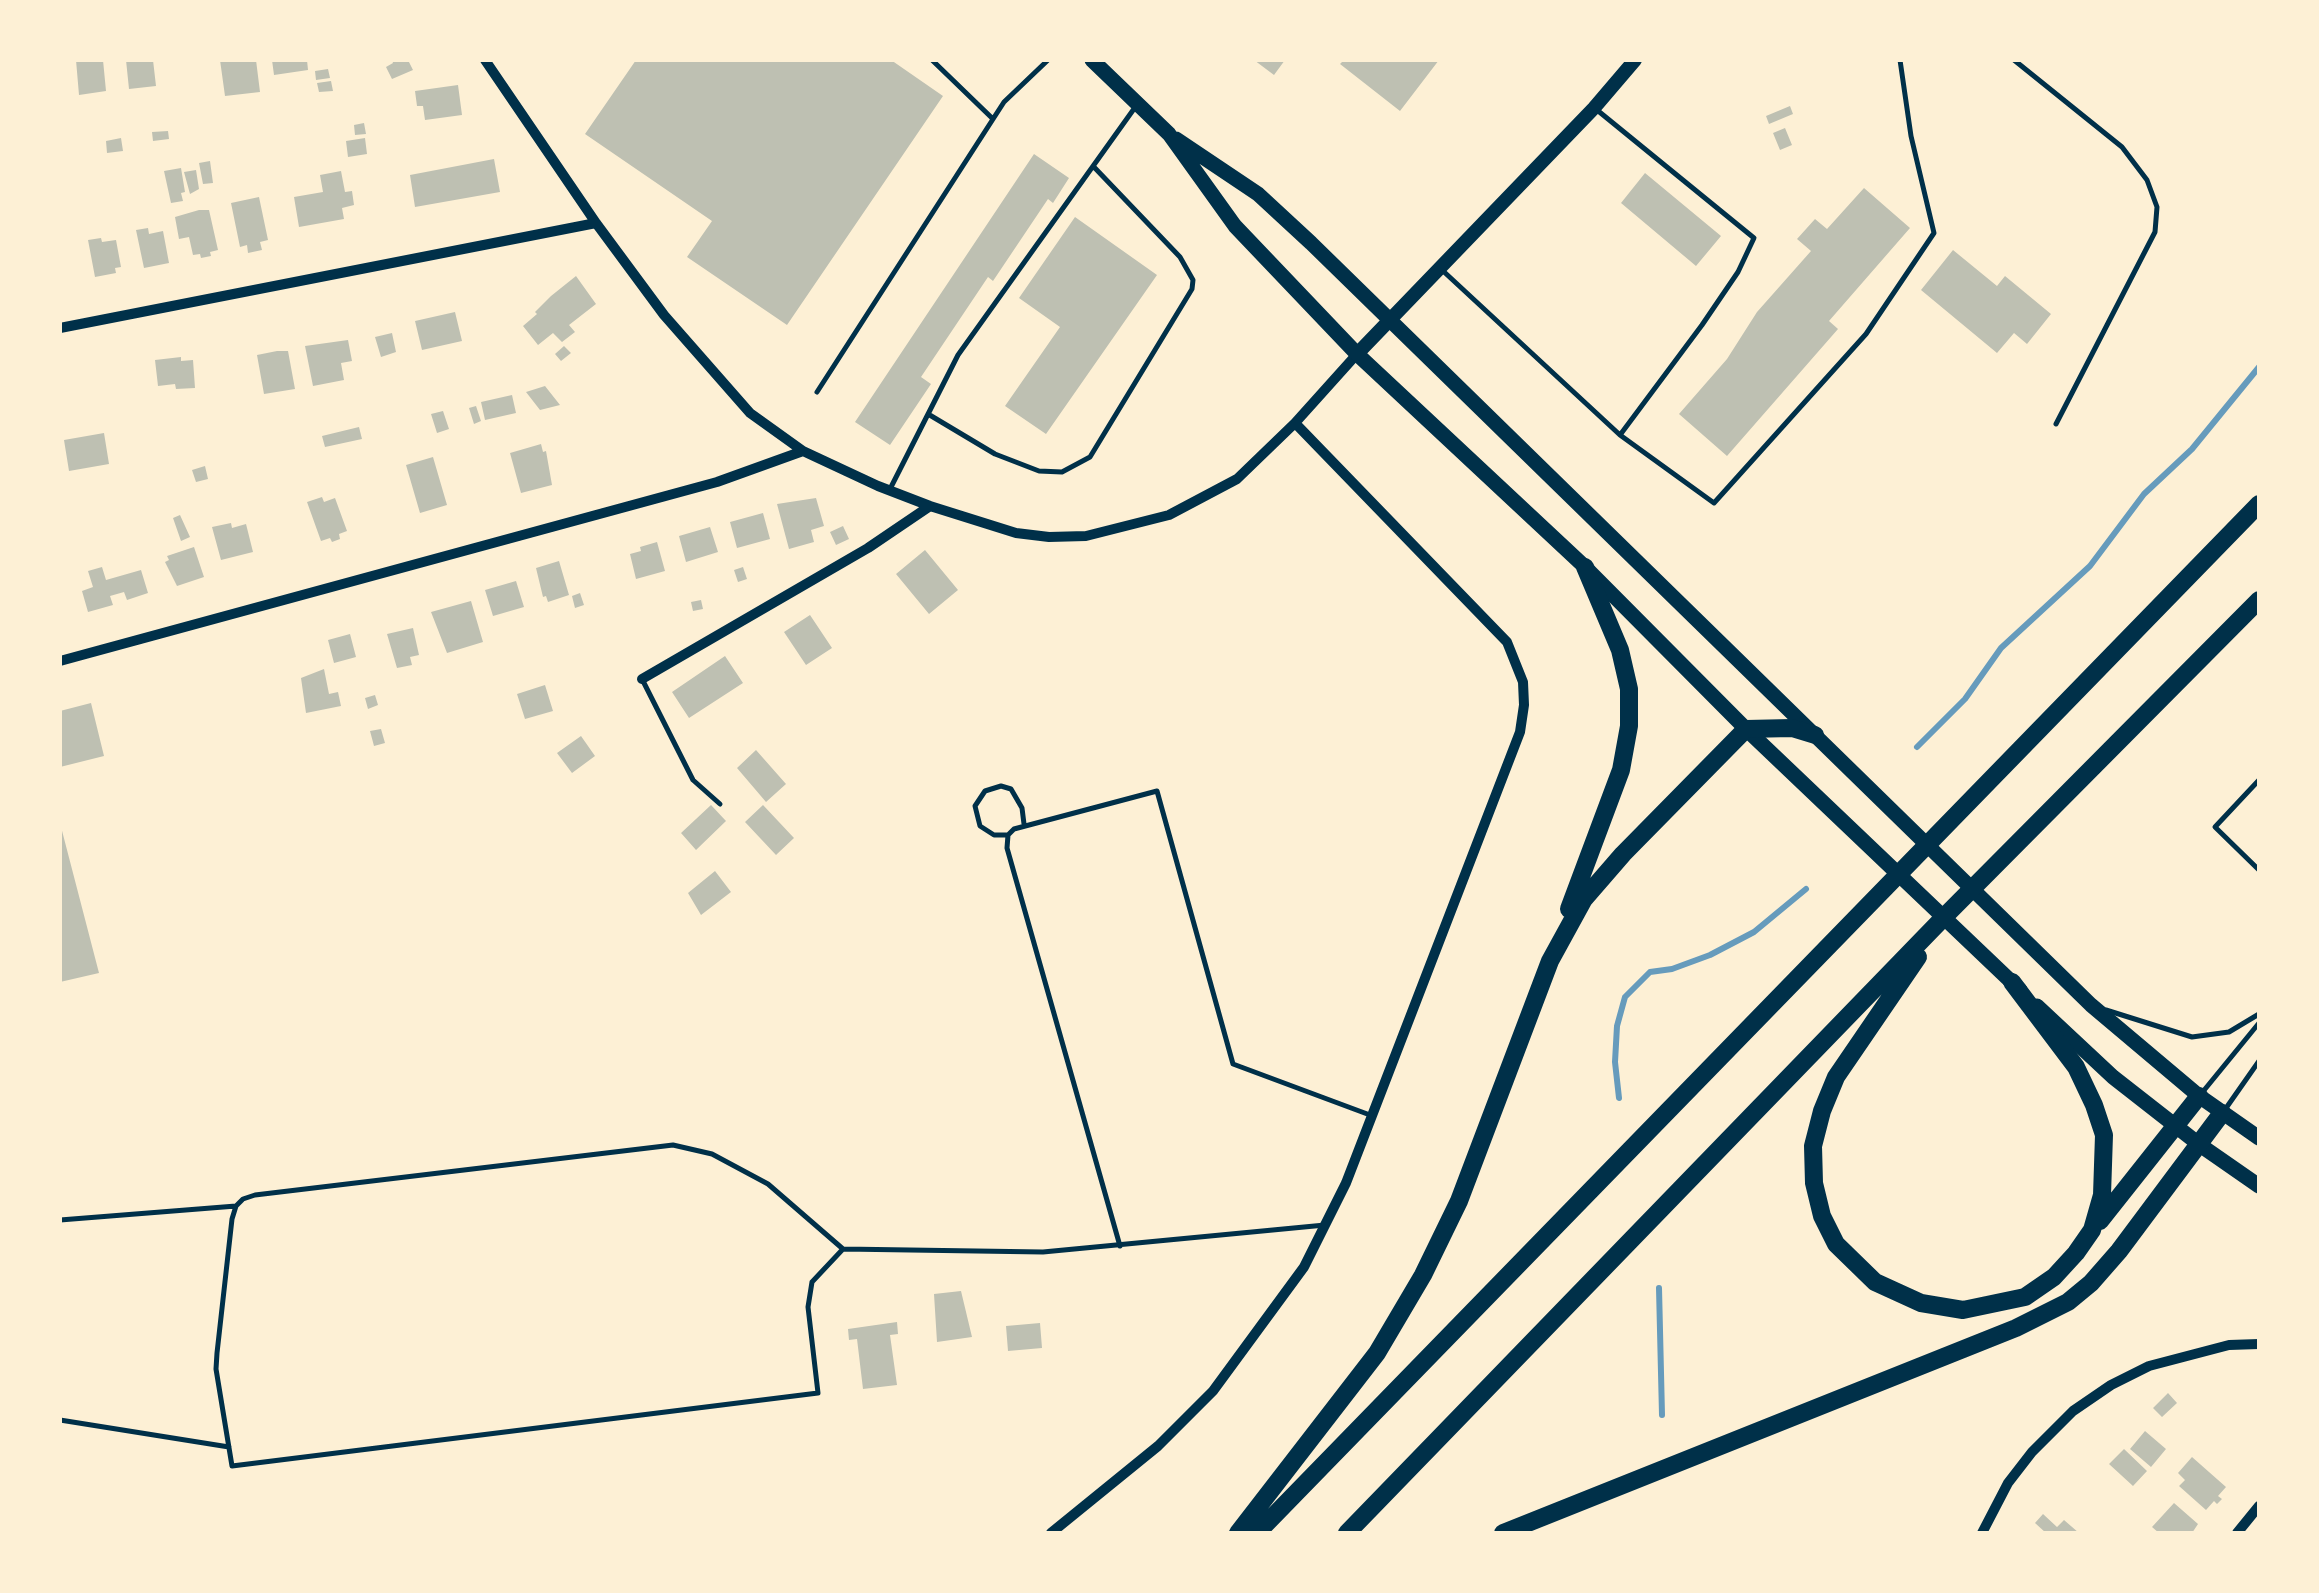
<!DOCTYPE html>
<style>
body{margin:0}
#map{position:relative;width:2319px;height:1593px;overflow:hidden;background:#fdf0d5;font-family:Raleway,sans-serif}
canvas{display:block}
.frame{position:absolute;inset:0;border:62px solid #fdf0d5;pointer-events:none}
</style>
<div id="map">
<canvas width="2319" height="1593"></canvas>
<div class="frame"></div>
</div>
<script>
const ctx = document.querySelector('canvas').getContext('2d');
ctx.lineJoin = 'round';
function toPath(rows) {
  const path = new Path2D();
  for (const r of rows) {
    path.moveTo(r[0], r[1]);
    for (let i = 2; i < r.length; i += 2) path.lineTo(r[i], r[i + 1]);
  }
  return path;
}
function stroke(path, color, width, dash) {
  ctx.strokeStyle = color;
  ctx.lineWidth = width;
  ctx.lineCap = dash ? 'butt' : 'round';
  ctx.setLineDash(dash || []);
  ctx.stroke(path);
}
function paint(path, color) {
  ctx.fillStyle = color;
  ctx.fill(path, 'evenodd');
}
stroke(toPath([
 [1917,747,1965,699,2001,648,2090,566,2144,494,2192,449,2259,367],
 [1619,1098,1615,1062,1617,1026,1625,997,1650,972,1672,969,1710,955,1754,932,1806,889],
 [1659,1288,1662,1415]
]), '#669bbc', 6);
paint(toPath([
 [76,60,103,60,106,91,79,95],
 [126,60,153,60,156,86,129,89],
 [220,60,256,60,260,92,225,96],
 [272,60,307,60,308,70,274,75],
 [392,60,408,60,413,70,392,79,386,67,393,63],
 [636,60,891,60,943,96,787,325,687,257,712,221,585,134],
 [1254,60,1285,60,1274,75],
 [1344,60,1439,60,1400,111,1340,64],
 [328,69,330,78,316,80,315,71],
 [331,81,333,91,319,92,317,83],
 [458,85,462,115,425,120,423,106,417,106,415,91],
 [1790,106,1793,114,1769,124,1766,116],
 [364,123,366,134,355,135,354,125],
 [1785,128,1792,145,1780,150,1773,133],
 [168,131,169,139,153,141,152,132],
 [121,138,123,151,107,153,106,141],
 [365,138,367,154,348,157,346,141],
 [1034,154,1069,178,1053,203,1048,199,993,281,988,277,921,377,931,384,890,445,855,422],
 [494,159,500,192,415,207,410,175],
 [210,161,213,183,203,184,199,163],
 [181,168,185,192,181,193,183,201,171,203,164,171],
 [196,170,199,189,190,194,184,172],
 [341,171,345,192,352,191,354,205,342,208,344,219,299,227,294,197,323,192,320,175],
 [1645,173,1721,236,1696,266,1621,203],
 [1864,188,1910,228,1829,321,1838,329,1727,456,1679,414,1727,359,1757,312,1811,251,1797,239,1815,219,1827,229],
 [259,197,268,240,260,242,262,250,248,253,247,245,240,247,231,203],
 [199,210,209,210,218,250,210,252,211,256,201,258,200,254,193,255,189,237,179,239,175,217],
 [1075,217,1157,275,1046,434,1005,406,1060,327,1019,298],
 [148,228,149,234,163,231,169,263,144,268,136,230],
 [101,238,102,242,116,240,121,267,115,268,116,273,95,277,88,240],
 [1953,250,1997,286,2005,276,2051,314,2027,344,2014,333,1997,353,1921,290],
 [576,276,596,304,569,325,575,332,562,342,553,333,538,345,523,326,537,314,535,312,551,296],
 [455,312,462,341,422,350,415,321],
 [392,333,396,352,381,357,375,337],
 [348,340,352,361,341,363,344,380,313,386,305,346],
 [564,346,571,353,561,361,555,354],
 [277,351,288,351,295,389,264,394,257,355],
 [181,357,181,361,193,360,195,388,176,389,175,384,158,386,155,360],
 [545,386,560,405,540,410,526,392],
 [512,395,516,413,485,420,481,402],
 [476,406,481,421,474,424,469,408],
 [443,411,449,429,437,433,431,414],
 [359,427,362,439,325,447,322,436],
 [104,433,109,464,69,471,64,440],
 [541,444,543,452,546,451,552,485,521,493,510,453],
 [433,457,447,505,420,513,406,465],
 [205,466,208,479,196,482,192,470],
 [322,497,324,502,335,498,347,531,339,534,340,539,332,542,330,538,321,541,307,502],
 [816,498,824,526,811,530,814,542,789,549,777,504],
 [763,513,770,539,737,548,730,522],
 [180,515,190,537,181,541,173,518],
 [231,523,232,528,246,524,253,552,221,560,212,527],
 [843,526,849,539,836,545,830,532],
 [710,527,718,552,686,562,679,536],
 [657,542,665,571,636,579,630,554,641,551,640,547],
 [194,547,204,577,177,586,165,562,169,560,167,556],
 [925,550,958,590,929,614,896,574],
 [559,561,569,595,548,602,546,596,543,597,536,568],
 [102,567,106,580,141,570,148,593,127,600,124,592,110,596,113,605,88,612,82,591,93,587,88,571],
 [743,567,747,579,738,582,734,570],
 [516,581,524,607,493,616,485,590],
 [580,593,584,605,575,608,572,596],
 [701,600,703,609,693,611,691,602],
 [471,601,483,642,447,653,431,612],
 [810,615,832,648,806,665,784,632],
 [413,628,419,655,410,657,412,665,397,668,387,634],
 [350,634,356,657,334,663,328,640],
 [725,656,743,683,689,718,672,692],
 [324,669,329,694,338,692,341,706,306,713,301,678],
 [545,685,553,711,525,719,517,694],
 [375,695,378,705,368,709,365,698],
 [91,703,104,756,60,767,60,711],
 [381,729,385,743,374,746,370,731],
 [581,736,595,756,572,773,557,753],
 [756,750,786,784,766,802,737,768],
 [711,805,726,821,696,850,681,833],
 [763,805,794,838,776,855,745,822],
 [60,823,99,973,60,982],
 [715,871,731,892,701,915,688,893],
 [961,1291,972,1337,937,1342,934,1294],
 [897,1322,898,1334,890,1335,897,1385,863,1389,857,1339,849,1340,848,1329],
 [1040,1323,1042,1348,1008,1351,1006,1326],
 [2168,1393,2177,1403,2162,1417,2153,1408],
 [2145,1431,2166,1449,2151,1467,2130,1449],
 [2124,1449,2147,1471,2133,1486,2109,1464],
 [2192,1457,2226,1487,2218,1496,2222,1499,2217,1504,2214,1501,2206,1510,2179,1486,2185,1480,2178,1473],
 [2174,1503,2198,1524,2192,1533,2159,1533,2152,1527],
 [2043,1514,2057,1527,2064,1520,2079,1533,2046,1533,2035,1523]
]), '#bec0b2');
stroke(toPath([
 [932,60,993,119],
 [2014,60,2122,147,2147,180,2157,207,2155,232,2056,424],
 [1597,110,1754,238,1738,272,1702,325,1620,435],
 [1442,270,1620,435,1714,503,1866,334,1934,233,1911,136,1900,60],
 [817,392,1004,102,1048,60],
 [928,414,995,454,1039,471,1062,472,1090,457,1192,289,1193,280,1180,257,1093,166],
 [889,491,958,355,1136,106],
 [643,681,693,780,720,804],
 [2259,780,2215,827,2259,870],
 [1008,835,994,835,980,826,975,806,985,791,1001,786,1011,789,1022,808,1024,824],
 [2106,1010,2192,1037,2229,1032,2259,1014],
 [2201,1094,2259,1023],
 [2224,1111,2259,1061],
 [60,1220,236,1206],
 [1120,1246,1007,848,1008,835,1014,829,1157,791,1233,1064,1370,1115],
 [843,1249,812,1282,808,1307,818,1393,232,1466,216,1369,217,1353,232,1219,236,1206,243,1199,255,1195,673,1145,712,1154,768,1184,843,1249,1043,1252,1325,1225],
 [60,1420,229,1447]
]), '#003049', 5);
stroke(toPath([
 [485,60,596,223,664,315,750,413,803,451,878,486,930,506,1016,533,1049,537,1086,536,1169,515,1237,479,1295,423,1357,354],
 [60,328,596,223],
 [60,661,717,482,803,451],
 [642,679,868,548,930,506],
 [1051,1533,1158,1446,1213,1391,1304,1267,1346,1183,1520,732,1524,705,1523,682,1507,642,1295,423],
 [1982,1533,2008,1483,2032,1452,2073,1411,2111,1385,2149,1366,2229,1345,2259,1344],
 [2237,1533,2259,1506]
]), '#003049', 10);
stroke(toPath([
 [1357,354,1594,108,1635,60]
]), '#003049', 14);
stroke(toPath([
 [1092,60,1169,134,1235,226,1357,354,1585,567,1746,729,2020,990],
 [1176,139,1258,194,1311,243,2091,1005,2199,1096,2259,1138],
 [2037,1006,2113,1077,2200,1145,2259,1186]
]), '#003049', 15);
stroke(toPath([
 [1569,909,1621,770,1629,726,1629,689,1620,650,1585,567],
 [1918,957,1836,1077,1822,1111,1813,1146,1814,1183,1822,1216,1836,1244,1875,1282,1921,1303,1963,1310,2025,1297,2054,1277,2076,1253,2092,1230,2102,1195,2104,1135,2094,1105,2076,1067,2012,982],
 [2100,1221,2199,1096],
 [1238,1533,1377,1353,1423,1275,1459,1201,1550,961,1584,899,1623,854,1746,729,1792,728,1815,735],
 [1257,1533,2259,504],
 [1347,1533,1947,914,2259,600],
 [1503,1533,2016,1328,2068,1302,2091,1283,2119,1251,2222,1113]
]), '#003049', 18);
</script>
